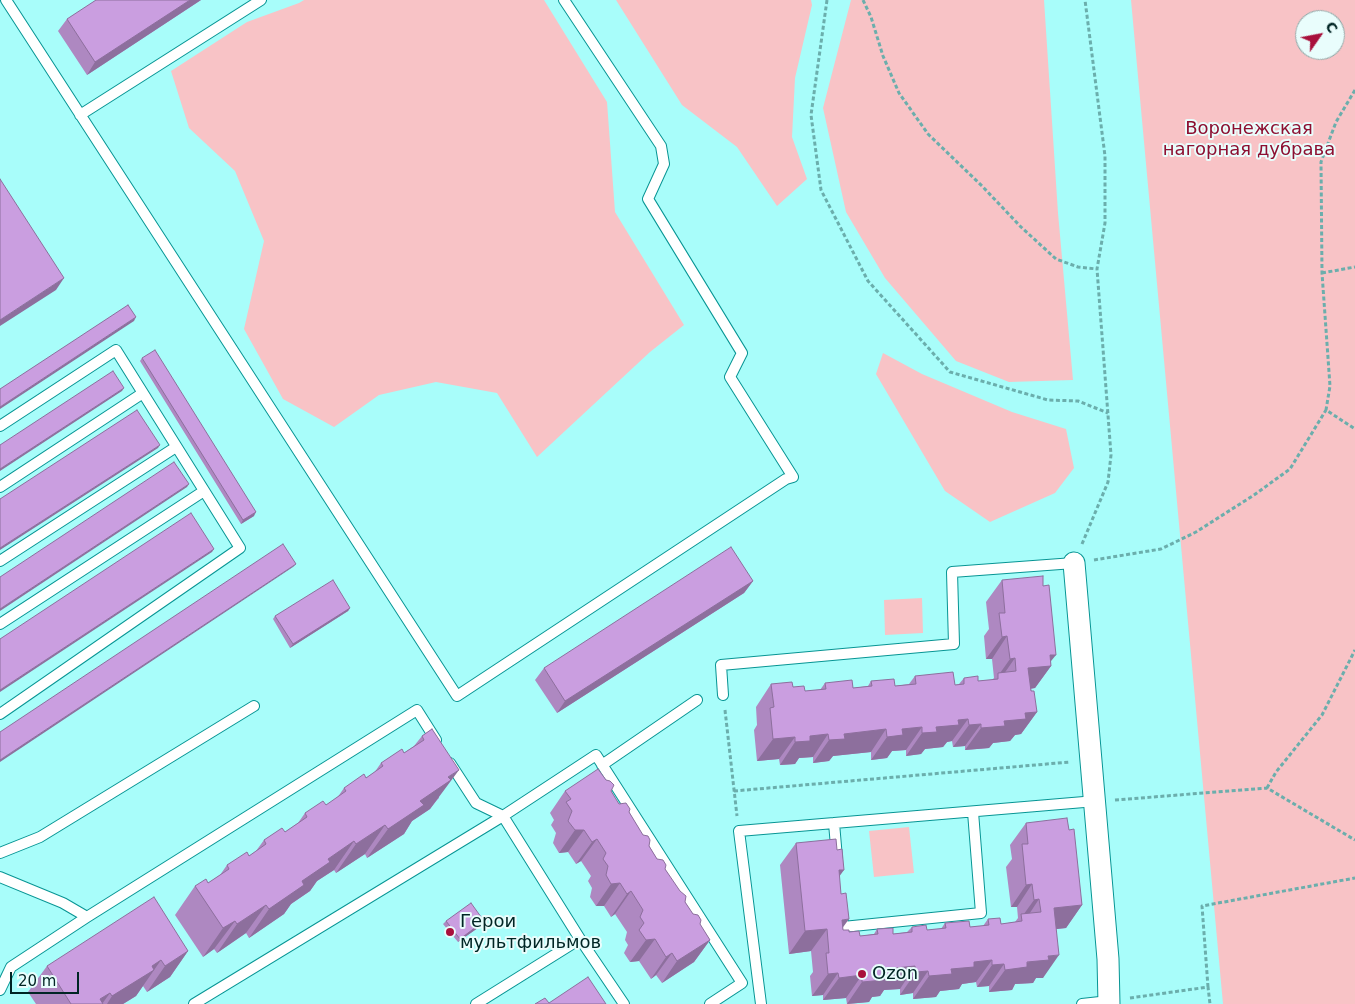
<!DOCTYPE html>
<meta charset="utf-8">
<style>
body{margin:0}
#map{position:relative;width:1355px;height:1004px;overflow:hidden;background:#a8fdfa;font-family:"DejaVu Sans",sans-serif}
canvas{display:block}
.north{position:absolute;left:1295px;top:10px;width:50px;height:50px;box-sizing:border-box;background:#e9fdfc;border:1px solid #8ca7a6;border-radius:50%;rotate:57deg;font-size:14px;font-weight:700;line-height:20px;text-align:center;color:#002524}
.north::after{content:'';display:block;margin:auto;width:18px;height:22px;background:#a8103c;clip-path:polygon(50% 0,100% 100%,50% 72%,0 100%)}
.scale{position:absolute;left:10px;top:972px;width:69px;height:22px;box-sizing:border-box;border:2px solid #002524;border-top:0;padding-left:6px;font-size:15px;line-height:18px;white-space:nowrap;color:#002524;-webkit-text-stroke:4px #e9fdfc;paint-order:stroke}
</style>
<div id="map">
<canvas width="1355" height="1004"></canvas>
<div class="north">С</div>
<div class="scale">20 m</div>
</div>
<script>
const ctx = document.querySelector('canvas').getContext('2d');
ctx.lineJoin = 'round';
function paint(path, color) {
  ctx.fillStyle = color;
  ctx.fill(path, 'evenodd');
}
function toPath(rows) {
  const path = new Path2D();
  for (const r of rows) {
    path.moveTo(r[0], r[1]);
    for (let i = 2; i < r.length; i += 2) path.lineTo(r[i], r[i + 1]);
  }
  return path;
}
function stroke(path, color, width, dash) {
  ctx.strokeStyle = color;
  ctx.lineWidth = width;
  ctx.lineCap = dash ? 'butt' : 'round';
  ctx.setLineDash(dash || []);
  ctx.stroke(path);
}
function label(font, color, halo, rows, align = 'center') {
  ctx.font = font + ' "DejaVu Sans",sans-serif';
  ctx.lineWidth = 4;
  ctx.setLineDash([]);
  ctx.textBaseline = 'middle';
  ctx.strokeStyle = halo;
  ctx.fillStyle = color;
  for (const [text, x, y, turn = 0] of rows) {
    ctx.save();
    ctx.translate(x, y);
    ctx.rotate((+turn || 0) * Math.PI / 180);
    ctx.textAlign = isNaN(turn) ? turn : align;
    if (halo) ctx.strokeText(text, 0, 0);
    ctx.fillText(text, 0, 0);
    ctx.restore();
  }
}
paint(toPath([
 [304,0,544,0,607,102,615,212,684,325,650,352,537,457,497,393,436,382,379,395,334,427,283,399,244,329,264,241,235,171,189,128,171,71,247,22,299,3],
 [616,0,811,0,812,5,795,78,792,137,807,179,777,206,737,147,682,105],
 [851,0,1044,0,1058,213,1073,380,1009,382,956,361,885,278,846,212,823,108],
 [1131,0,1355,0,1355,1004,1223,1004],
 [1305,20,1335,20,1335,50,1305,50],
 [883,353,922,374,1012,412,1066,429,1074,468,1055,493,990,522,945,491,876,374],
 [922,598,923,633,885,635,884,600],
 [909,827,914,873,874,877,869,831]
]), '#f8c3c6');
const lane = toPath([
 [6,0,457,696,786,479,793,477,730,377,742,353,648,199,664,164,661,146,564,0],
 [80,115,261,0],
 [0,426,116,350,240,548,0,714],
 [0,487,143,393],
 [0,561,176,447],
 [0,624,204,491],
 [723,695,721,665,954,644,952,572,1074,563],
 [450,763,476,803,503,816,596,755,742,983,710,1004],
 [602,765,697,700],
 [834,823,837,858],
 [0,853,40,837,254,706],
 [0,877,63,903,87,917],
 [842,915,843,927,981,913,973,812],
 [0,990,11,967,87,917,417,710,436,740],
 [194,1004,503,816,580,939,624,1004],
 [476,1004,580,939],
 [761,1004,739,831,1096,801],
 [1082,1004,1109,1001]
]);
const street = toPath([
 [1074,563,1108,959,1109,1004]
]);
stroke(lane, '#079594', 12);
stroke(street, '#079594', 23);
stroke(toPath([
 [827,0,811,115,821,190,868,281,950,372,1048,400,1078,401,1108,413],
 [863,0,871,17,883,56,899,93,928,134,982,186,1021,227,1056,259,1078,267,1097,269],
 [1355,90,1336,122,1321,162,1322,273,1330,386,1326,410,1355,429],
 [1322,273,1355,267],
 [1082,544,1108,482,1111,455,1097,269,1105,223,1105,156,1085,0],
 [1094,560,1161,549,1196,532,1254,495,1290,469,1326,410],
 [725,710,737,816],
 [1267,788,1276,772,1322,715,1355,650],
 [734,791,1070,762],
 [1115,800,1267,788,1355,840],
 [1208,987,1202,906,1355,878],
 [1130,998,1208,987,1210,1004]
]), '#6baeac', 3, [4, 2.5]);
stroke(lane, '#fff', 10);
stroke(street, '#fff', 21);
paint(toPath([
 [201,0,87,75,58,31,67,19],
 [142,358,254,516,241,524,140,361],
 [1002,580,1051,662,1051,666,1035,688,1031,689,1037,712,1021,734,1015,735,1010,741,993,743,989,748,965,750,965,746,953,747,952,741,947,742,943,747,925,749,921,754,906,756,906,750,892,751,887,758,871,760,871,752,833,756,829,761,813,763,813,757,799,758,795,764,780,765,779,759,757,761,754,730,757,725,756,707,771,684,793,687,805,691,820,690,825,683,853,688,868,686,871,681,895,686,909,684,915,676,955,685,959,684,964,678,978,681,992,680,994,678,992,659,986,659,984,636,989,629,986,602],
 [753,581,744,593,557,713,535,680,544,668],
 [350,608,348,611,290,648,273,619,275,616],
 [432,729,439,798,437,800,430,809,412,821,404,834,367,858,365,854,336,873,334,870,317,881,310,891,291,904,284,914,249,938,246,933,217,953,214,949,203,957,175,915,195,886,208,883,220,875,227,865,249,856,256,851,264,840,285,832,298,823,305,813,326,805,337,798,344,788,366,778,374,773,381,763,404,753,414,746,422,736],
 [565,791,611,791,619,804,629,812,657,859,665,869,685,902,710,940,694,962,662,983,656,975,651,979,639,961,630,962,624,953,628,945,625,940,627,932,615,914,611,917,604,906,596,906,590,897,592,888,588,881,591,876,581,861,576,864,568,852,559,853,553,843,556,833,551,825,554,820,550,813],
 [1026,823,1069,830,1082,905,1066,928,1056,929,1043,978,1036,978,1033,983,1015,984,1012,990,989,992,989,986,977,987,976,982,962,984,959,989,940,991,936,997,913,999,913,993,900,995,900,989,884,990,880,996,872,997,869,1002,847,1004,846,998,823,1000,823,995,812,996,810,976,813,972,811,951,789,954,780,865,796,843,839,876,843,930,860,936,874,934,877,929,893,934,907,932,912,927,927,930,941,929,945,923,970,927,983,926,988,919,1001,924,1015,922,1018,918,1017,907,1011,907,1006,867,1012,859,1010,845],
 [446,921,484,921,482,925,458,942,443,924],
 [188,951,170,977,147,992,143,986,136,996,123,1004,36,1004,28,992,47,966]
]), '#ae88c1');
paint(toPath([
 [190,0,201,0,87,75,95,62],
 [64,278,56,290,0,326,0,320],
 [136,317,134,321,0,409,0,407],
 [124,388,122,391,0,471,0,469],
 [160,445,158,448,0,550,0,548],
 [189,484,187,487,0,611,0,609],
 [256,512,254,516,241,524,243,520],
 [214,549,212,552,0,692,0,690],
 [296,564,293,567,0,762,0,760],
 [753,581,744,593,557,713,565,701],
 [350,608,348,611,290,648,293,644],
 [1007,636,992,659,986,659,1002,637],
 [1050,655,1056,655,1047,666,1051,666,1035,688,1013,690,1028,668],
 [1015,658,999,681,998,676,1010,659],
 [1037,712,1021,734,1015,735,1010,741,993,743,989,748,965,750,981,728,1004,721,1025,713],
 [968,719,952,741,947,742,943,747,925,749,921,754,906,756,922,733,936,727,958,720],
 [981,724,965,746,953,747,969,725],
 [922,727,906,750,892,751,887,758,871,760,887,737,902,729],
 [886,729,871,752,833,756,829,761,813,763,829,740,844,734],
 [828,734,813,757,799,758,795,764,780,765,795,742,810,736],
 [795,737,779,759,757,761,773,739],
 [459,770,430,809,412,821,404,834,367,858,388,829,448,777],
 [385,825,365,854,336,873,356,844],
 [575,830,584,830,568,852,559,853],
 [597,839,581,861,576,864,592,842],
 [354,841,334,870,317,881,310,891,291,904,284,914,249,938,269,909,328,859],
 [839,870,844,870,828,892],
 [620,883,604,906,596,906,611,884],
 [1032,884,1017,907,1011,907,1026,885],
 [631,891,615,914,611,917,627,894],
 [1039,899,1024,922,1021,918,1034,900],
 [266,905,246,933,217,953,237,924],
 [1082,905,1066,928,1038,931,1054,908],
 [849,919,833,941,842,920],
 [235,921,214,949,203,957,223,928],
 [484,921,482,925,458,942,460,939],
 [827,929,811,951,789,954,805,931],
 [655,939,639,961,630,962,646,940],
 [710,940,694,962,662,983,677,961],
 [188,951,170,977,147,992,165,966],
 [672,953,656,975,651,979,666,957],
 [1059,955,1043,978,1036,978,1033,983,1015,984,1012,990,989,992,1005,970,1048,956],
 [161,960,136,996,123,1004,107,1004,112,996,152,966],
 [992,960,976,982,962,984,959,989,940,991,936,997,913,999,929,976,974,962],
 [1004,964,989,986,977,987,992,965],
 [915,966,900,989,884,990,880,996,872,997,869,1002,847,1004,862,982,895,968],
 [928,971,913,993,900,995,916,972],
 [838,973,823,995,812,996,828,974],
 [862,975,846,998,823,1000,839,978],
 [110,993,102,1004,100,999]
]), '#8d6f9d');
const building = toPath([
 [96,0,190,0,95,62,67,19,96,0],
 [0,179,64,278,0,320,0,179],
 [128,305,136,317,0,407,0,389,128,305],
 [155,350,256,512,243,520,142,358,155,350],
 [113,371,124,388,0,469,0,445,113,371],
 [137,410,160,445,0,548,0,499,137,410],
 [174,462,189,484,0,609,0,577,174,462],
 [191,513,214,549,0,690,0,639,191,513],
 [283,544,296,564,0,760,0,732,283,544],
 [731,547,753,581,565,701,544,668,731,547],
 [1043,576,1043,586,1049,585,1056,655,1050,655,1051,666,1028,668,1031,691,1034,691,1037,712,1025,713,1026,719,1004,721,1005,726,981,728,981,724,969,725,968,719,958,720,959,725,936,727,937,732,922,733,922,727,902,729,903,735,887,737,886,729,844,734,845,739,829,740,828,734,810,736,810,741,795,742,795,737,773,739,770,708,774,707,771,684,792,682,793,687,804,686,805,691,826,689,825,683,852,680,853,688,872,686,871,681,894,679,895,686,916,684,915,676,953,672,955,685,964,684,964,678,978,676,978,681,998,679,998,673,1016,671,1015,658,1010,659,1007,636,1002,637,999,613,1005,613,1002,580,1043,576],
 [333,580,350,608,293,644,275,616,333,580],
 [432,729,459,770,448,777,451,780,420,801,424,805,388,829,385,825,356,844,354,841,328,859,330,862,302,881,304,885,269,909,266,905,237,924,235,921,223,928,195,886,206,879,208,883,229,869,227,865,247,852,249,856,266,844,264,840,282,828,285,832,307,817,305,813,323,801,326,805,346,791,344,788,364,774,366,778,383,766,381,763,402,749,404,753,424,740,422,736,432,729],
 [598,769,606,780,610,781,614,785,611,791,619,804,626,803,630,809,629,812,643,835,648,836,650,840,649,846,657,859,663,860,666,865,665,869,680,891,686,896,685,902,693,914,698,915,701,920,700,924,710,940,677,961,672,953,666,957,655,939,646,940,639,930,644,923,640,917,643,910,631,891,627,894,620,883,611,884,606,875,608,866,603,859,606,853,597,839,592,842,584,830,575,830,568,821,572,811,566,802,571,799,565,791,598,769],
 [1067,818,1069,830,1074,829,1082,905,1054,908,1059,955,1048,956,1049,960,1027,962,1027,967,1005,970,1004,964,992,965,992,960,974,962,974,967,951,969,952,974,929,976,928,971,916,972,915,966,895,968,896,974,884,975,884,980,862,982,862,975,839,978,838,973,828,974,826,953,829,953,827,929,805,931,796,843,836,839,837,850,842,849,844,870,839,870,841,894,846,893,849,919,842,920,843,930,849,930,849,932,859,931,860,936,878,934,877,929,893,928,893,934,912,932,912,927,926,925,927,930,946,928,945,923,969,921,970,927,989,925,988,919,1000,918,1001,924,1022,921,1021,914,1041,912,1039,899,1034,900,1032,884,1026,885,1022,844,1028,844,1026,823,1067,818],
 [154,897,188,951,165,966,161,960,152,966,154,970,112,996,110,993,100,999,103,1004,71,1004,47,966,154,897],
 [471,903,484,921,460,939,446,921,471,903],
 [588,977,606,1004,535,1004,545,998,549,1003,588,977]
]);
paint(building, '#ca9ee0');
stroke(building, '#8d6f9d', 1);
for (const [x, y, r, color] of [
 [450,932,5,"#a8103c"],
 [862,974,5,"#a8103c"]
]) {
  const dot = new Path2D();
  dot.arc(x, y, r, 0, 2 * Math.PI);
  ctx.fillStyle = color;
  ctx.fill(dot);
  stroke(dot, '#e9fdfc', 2);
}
label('18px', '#8d0f31', '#e9fdfc', [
 ["Воронежская",1249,129],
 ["нагорная дубрава",1249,150]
]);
label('18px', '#002524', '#e9fdfc', [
 ["Герои",460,922],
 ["мультфильмов",460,943],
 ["Ozon",872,974]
], 'left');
</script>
